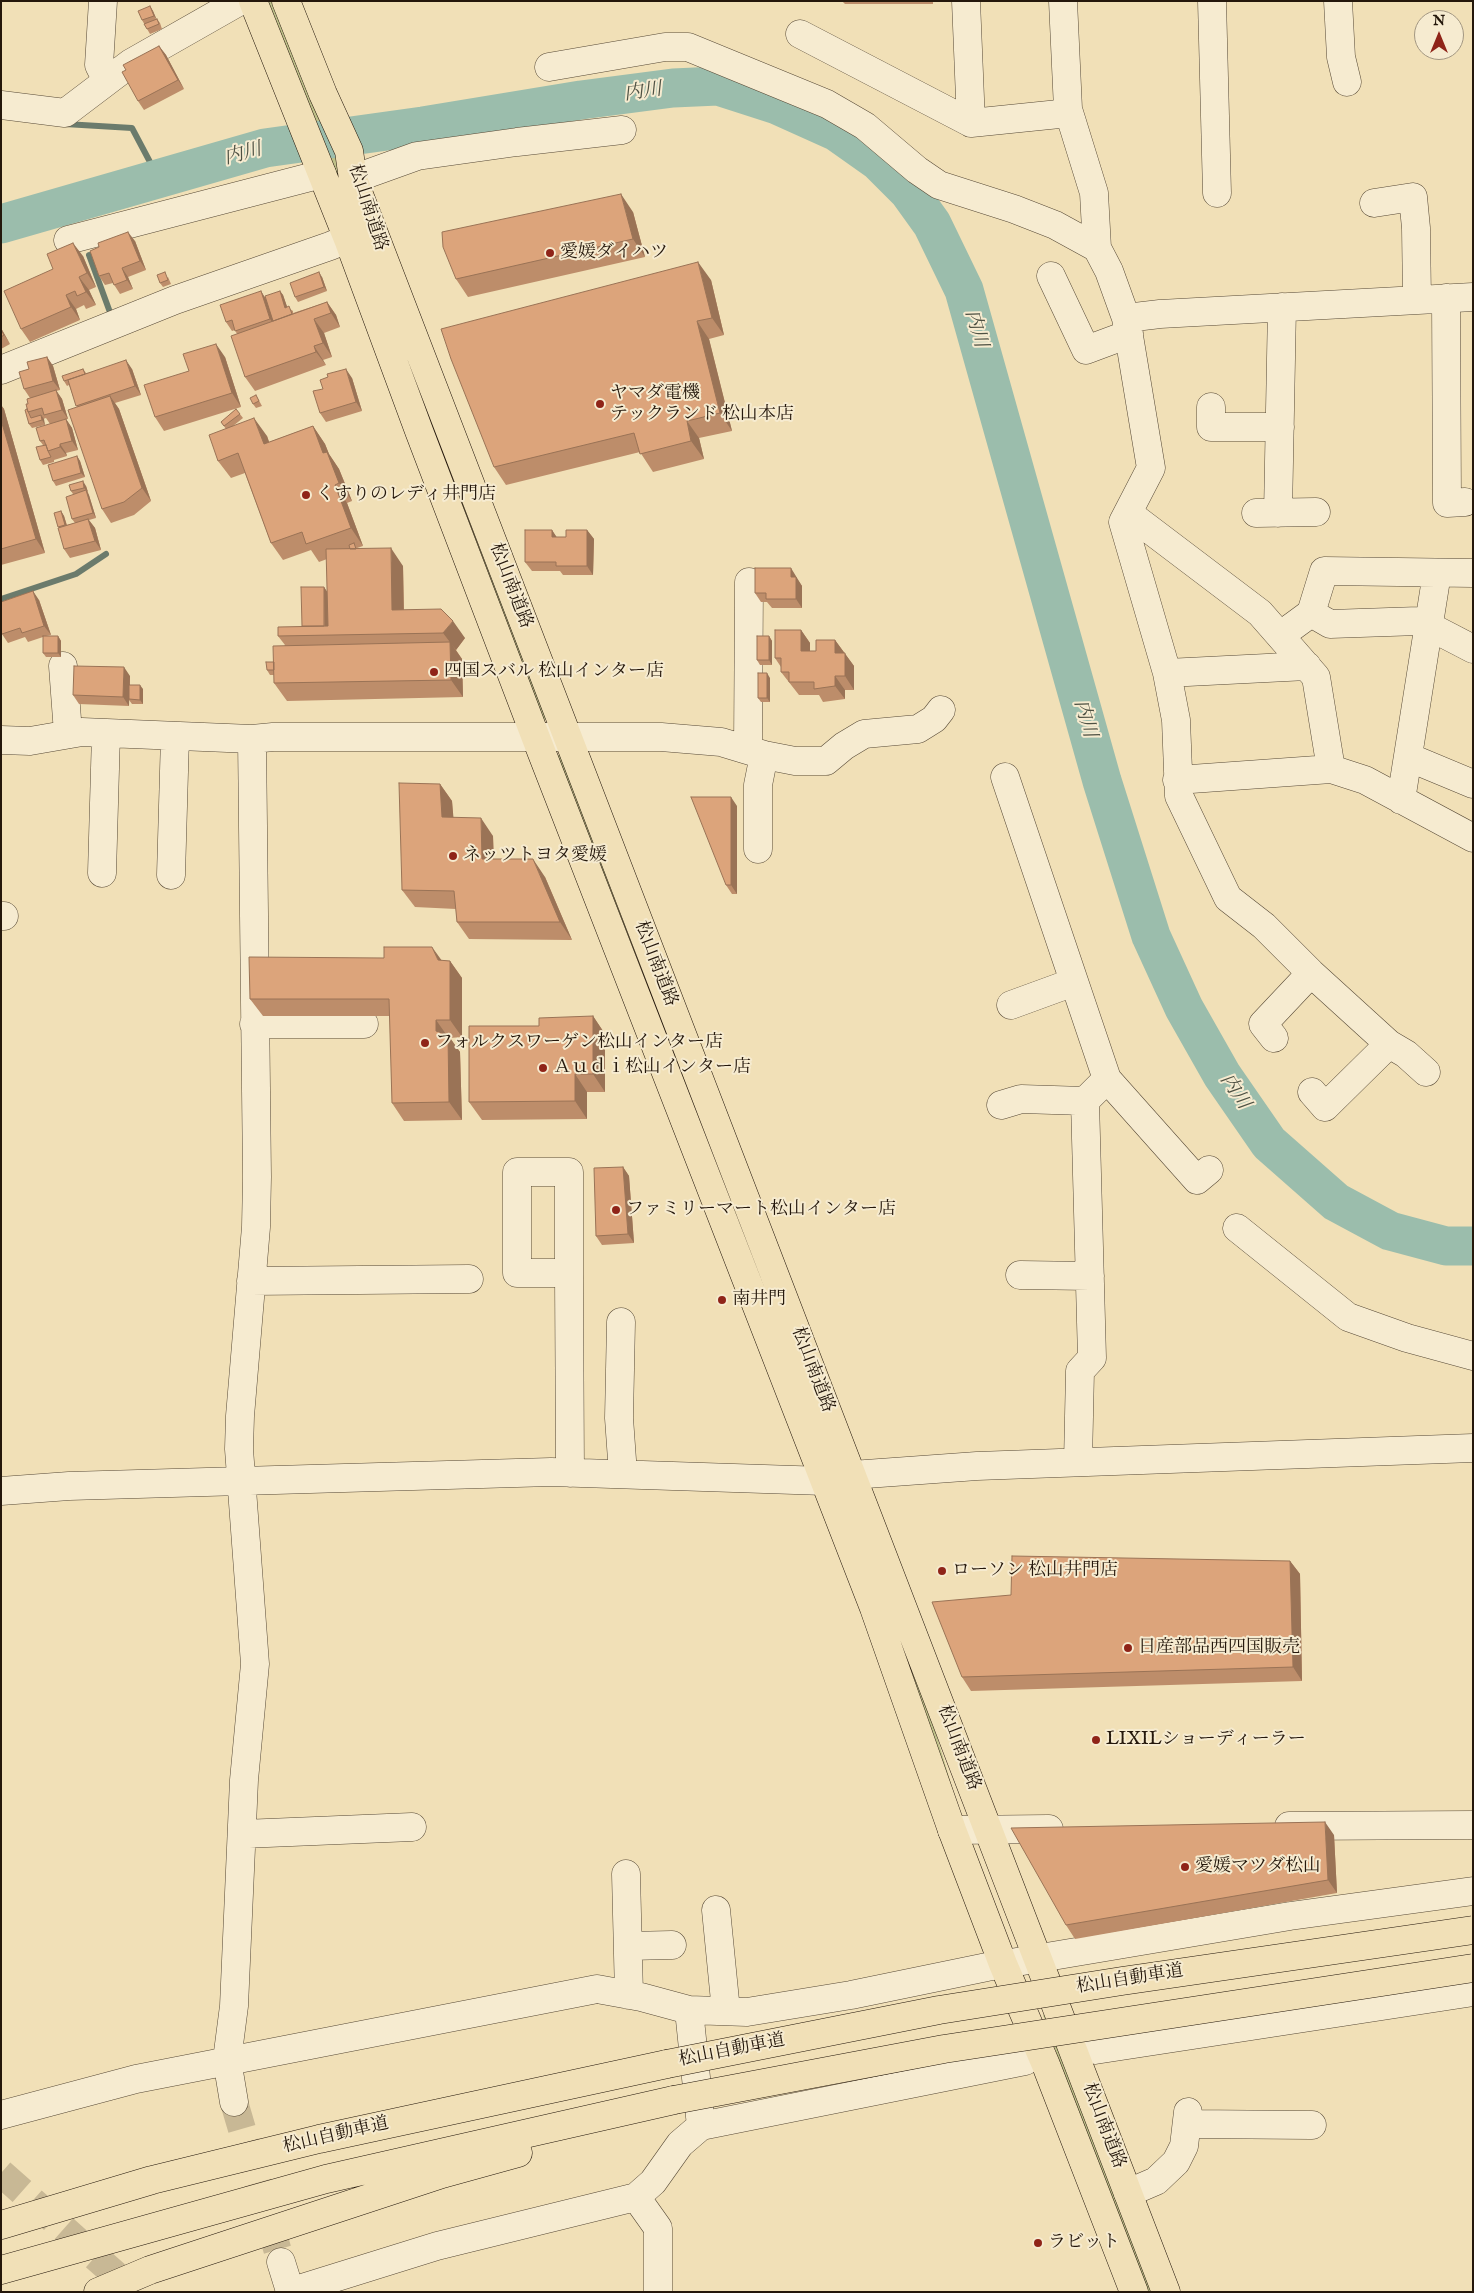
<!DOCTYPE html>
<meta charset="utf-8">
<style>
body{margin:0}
#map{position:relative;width:1474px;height:2293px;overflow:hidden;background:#f1e0b7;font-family:"IM FELL English",serif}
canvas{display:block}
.frame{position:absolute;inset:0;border:2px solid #24170b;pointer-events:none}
.north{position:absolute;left:1414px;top:10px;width:50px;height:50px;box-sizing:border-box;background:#f6ebd0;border:1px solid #a29681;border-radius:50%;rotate:0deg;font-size:14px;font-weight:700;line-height:20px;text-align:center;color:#24170b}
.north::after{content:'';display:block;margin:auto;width:18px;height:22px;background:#8f2418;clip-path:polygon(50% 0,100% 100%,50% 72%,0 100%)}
</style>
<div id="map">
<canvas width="1474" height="2293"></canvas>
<div class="frame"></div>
<div class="north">N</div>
</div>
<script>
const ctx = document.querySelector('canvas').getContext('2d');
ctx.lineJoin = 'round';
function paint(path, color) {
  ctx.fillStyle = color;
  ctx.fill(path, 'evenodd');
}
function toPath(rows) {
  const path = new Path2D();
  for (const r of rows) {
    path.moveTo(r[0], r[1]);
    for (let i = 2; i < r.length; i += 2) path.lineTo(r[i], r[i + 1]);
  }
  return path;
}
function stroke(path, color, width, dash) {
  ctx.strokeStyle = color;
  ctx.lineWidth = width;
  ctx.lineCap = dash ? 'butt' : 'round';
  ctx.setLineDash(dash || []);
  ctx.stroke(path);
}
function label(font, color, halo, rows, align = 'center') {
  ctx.font = font + ' "IM FELL English","Noto Serif JP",serif';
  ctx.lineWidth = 4;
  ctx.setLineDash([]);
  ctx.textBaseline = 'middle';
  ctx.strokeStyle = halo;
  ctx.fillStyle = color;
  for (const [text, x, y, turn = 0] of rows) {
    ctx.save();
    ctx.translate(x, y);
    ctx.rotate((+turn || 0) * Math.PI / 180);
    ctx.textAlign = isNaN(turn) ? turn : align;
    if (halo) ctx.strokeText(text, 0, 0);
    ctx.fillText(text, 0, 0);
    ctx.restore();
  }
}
paint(toPath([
 [268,1,277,1,341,166,351,209],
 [439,440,443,441,533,675,535,690,546,719,543,720,437,443],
 [558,755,563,755,831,1448,826,1455,556,757],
 [858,1521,930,1714,961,1817],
 [1045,2014,1154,2292,1148,2292,1085,2133,1043,2015]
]), '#bfc18a');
stroke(toPath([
 [65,124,132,128,159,179],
 [89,255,111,315,106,317],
 [1,599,76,574,106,554]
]), '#6b7b6c', 6);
stroke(toPath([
 [1,224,265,148,423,126,581,100,673,88,718,86,777,105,837,132,878,161,909,192,932,224,964,290,1102,781,1151,936,1184,1008,1222,1075,1269,1143,1336,1202,1390,1231,1446,1246,1473,1246]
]), '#9bbdac', 39);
stroke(toPath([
 [234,2102,281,2262],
 [1,2173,135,2292]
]), '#c8b895', 28, [28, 14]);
const minor = toPath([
 [103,1,99,65,107,81],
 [966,1,971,123],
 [1063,1,1068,109,1094,193,1097,248,1109,271,1126,318,1151,468,1123,522,1167,673,1176,720,1179,796,1228,898,1264,926,1311,973,1389,1044,1406,1054,1426,1072],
 [1212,1,1217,193],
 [1338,1,1341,57,1347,82],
 [800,34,971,123,1069,113],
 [549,67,665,47,688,47,827,104,865,126,917,170,939,185,1014,209,1055,225,1097,248],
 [1,105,65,113,131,63,240,1],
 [353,179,417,156,517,142,622,130],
 [1374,203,1413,197,1416,228,1417,300],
 [68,240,322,174],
 [1051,276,1086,350,1129,334],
 [1446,298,1447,503,1465,502],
 [1126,318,1160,314,1473,297],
 [1,370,175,300,330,246,369,230],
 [1211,407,1211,427,1280,427],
 [1128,513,1260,613,1316,677,1331,769],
 [1256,513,1316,512],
 [1278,513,1282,307],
 [1311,613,1330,624,1419,621,1473,649],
 [1281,635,1311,613,1324,571,1473,573],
 [63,666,68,733],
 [1167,673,1307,666],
 [1,740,30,741,82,732,252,739],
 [748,750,749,582],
 [1408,757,1473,784],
 [1005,777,1107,1079,1197,1180,1209,1170],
 [1177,780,1331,769,1365,780,1473,838],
 [1401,800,1437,573],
 [758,849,758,785,764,755],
 [102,873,106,734],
 [171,875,175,737],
 [1,916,4,916],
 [1011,1005,1074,982],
 [254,1024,364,1024],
 [1274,1038,1263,1024,1311,973],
 [1312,1092,1325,1107,1389,1044],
 [1001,1105,1021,1099,1085,1101],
 [1237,1228,1348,1317,1407,1338,1473,1356],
 [569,1273,517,1273,517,1172,569,1172,569,1273,570,1473],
 [1020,1275,1090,1276],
 [251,1281,469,1279],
 [621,1322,619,1418,623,1474],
 [1078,1462,1080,1371,1092,1358,1085,1101,1107,1079],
 [1,1491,69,1486,551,1472,825,1481,852,1475,977,1466,1473,1448],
 [1289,1826,1473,1825],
 [952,1830,1049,1829],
 [243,1834,412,1827],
 [626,1874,629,1995],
 [716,1910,726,2011],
 [628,1946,672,1945],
 [1095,2050,1473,1992],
 [234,2102,227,2060,234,2006,244,1780,255,1664,239,1449,240,1416,256,1227,257,1177,252,739,273,737,661,737,721,742,764,755,795,761,826,761,844,746,864,734,918,729,934,719,941,710],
 [1,2115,136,2079,597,1989,641,1997,689,2010,747,2012,851,1995,987,1967,1290,1916,1473,1891],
 [1187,2124,1312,2125],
 [701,2126,1025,2061],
 [1128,2193,1156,2181,1176,2162,1184,2146,1188,2112],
 [636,2197,658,2228,658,2292],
 [281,2262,290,2291],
 [289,2292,437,2246,636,2197,653,2182,680,2144,701,2126,689,2010]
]);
const highway = toPath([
 [253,1,348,239,419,431,536,738,874,1608,952,1830,1003,1964,1046,2065,1134,2292],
 [286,1,323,94,349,151,353,179,1166,2292],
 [1,2225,152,2180,319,2139,667,2064],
 [1,2270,326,2179,674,2100],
 [98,2292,150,2270,442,2174,518,2153]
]);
stroke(minor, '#574936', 29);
stroke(highway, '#24170b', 29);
stroke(minor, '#f6ebd0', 28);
stroke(highway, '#f1e0b7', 28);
const highwayBridge = toPath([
 [667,2064,939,2010,1122,1981,1473,1930],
 [674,2100,944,2049,1473,1968]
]);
stroke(highwayBridge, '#24170b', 29, []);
stroke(highwayBridge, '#f1e0b7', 28);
paint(toPath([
 [842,1,933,1,933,4,845,4],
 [150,6,153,11,156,19,157,19,160,23,162,29,150,34,142,20],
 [159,46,166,55,184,89,144,110,138,101],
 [633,212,645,257,468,297,456,279],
 [135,241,146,270,128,277,133,289,120,294,113,283,105,285,99,276,99,247],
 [83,256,96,287,89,290,96,305,86,309,84,305,76,309,80,320,30,342,21,329],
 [168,277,171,284,163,287,160,283],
 [322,277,327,291,298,302,295,297],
 [711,280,724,335,709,339,732,431,699,438,704,459,653,472,640,452,506,485,494,467],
 [261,291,265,298,280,291,283,295,287,307,293,311,293,313,327,302,336,315,340,327,324,333,332,357,323,360,326,365,255,391,245,377,237,334,235,330,232,331,226,322],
 [1,328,10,344,1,349],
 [47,357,53,366,60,390,56,391,62,399,68,419,66,419,72,428,78,450,66,453,67,456,54,460,54,459,54,462,43,465,40,460,43,445,40,441,50,424,46,418,43,419,45,425,32,428,29,424,27,409,30,398,24,389,29,369],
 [225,357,241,407,164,431,155,417,189,371],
 [83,369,86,373,132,369,141,395,115,403,119,409,151,501,134,515,111,523,102,509,77,407,69,385,67,386,64,381],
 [352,378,362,411,326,422,320,413,323,389],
 [256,395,262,406,256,408,253,404],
 [1,405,4,409,45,553,1,565],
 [236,409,243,418,233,426,267,436,269,442,313,426,325,444,329,454,339,469,352,501,347,503,363,546,357,548,358,549,403,566,404,610,465,638,456,650,462,659,463,697,287,701,274,683,274,675,270,675,267,670,285,645,278,636,302,626,324,587,327,592,327,559,319,562,311,550,283,560,271,543,245,473,231,478,218,461,226,429,221,422],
 [77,456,80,461,85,477,56,486,53,481],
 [86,486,96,518,89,520,95,528,101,550,70,558,64,549,59,527,61,511,64,516,67,525,75,523,72,519,73,494,71,491],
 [552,530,556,537,566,537,587,530,594,539,593,575,563,575,560,571,532,571,525,562],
 [797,578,797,579,802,586,802,608,772,608,767,602,761,602,755,593],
 [39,600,51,635,46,636,58,636,61,641,61,657,46,657,43,653,43,637,28,642,25,637,8,643,2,634],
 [801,630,810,643,810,651,816,651,835,640,854,666,854,690,845,690,845,699,823,702,819,695,799,695,781,672,781,667,775,658],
 [769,636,772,641,772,665,760,665,757,660],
 [130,676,130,685,143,689,143,704,132,704,129,700,129,706,79,704,73,695],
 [770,678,770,702,761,702,758,698],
 [440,784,452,801,453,817,493,836,494,859,545,877,572,940,469,939,457,922,456,909,415,907,402,890],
 [737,806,737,894,732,894,726,885],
 [384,958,450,961,462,978,462,1037,450,1038,460,1052,462,1120,404,1121,392,1103,390,1016,263,1016,250,999],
 [593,1016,605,1034,605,1092,587,1092,587,1119,482,1120,469,1102,539,1026],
 [623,1167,629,1176,634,1243,602,1245,596,1236],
 [1290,1561,1300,1574,1302,1681,971,1691,962,1677,1011,1595],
 [1334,1835,1337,1893,1075,1939,1066,1925]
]), '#bd8d6a');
paint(toPath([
 [150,6,153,11,157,20,154,16],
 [159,46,166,55,184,89,178,80],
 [621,194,633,212,645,257,633,239],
 [128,232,135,241,146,270,140,261],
 [73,243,83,256,96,287,87,273],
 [698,262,711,280,724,335,712,318],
 [122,268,128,277,133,289,127,280],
 [319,272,322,277,327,291,324,287],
 [79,277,89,290,96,305,86,292],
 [261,291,267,301,276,328,270,319],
 [280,291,283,295,289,312,285,308],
 [66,295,76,309,80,320,71,307],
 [327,302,336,315,340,327,331,313],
 [314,319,324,333,332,357,323,343],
 [697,321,709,339,732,431,720,413],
 [1,328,10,344,1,330],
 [216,344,225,357,241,407,232,393],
 [314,346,323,360,326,365,316,352],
 [47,357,53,366,60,390,53,381],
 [126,360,132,369,141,395,135,386],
 [346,369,352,378,362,411,356,402],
 [56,390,62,399,68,419,62,410],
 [110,396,119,409,151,501,142,488],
 [1,405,4,409,45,553,36,539,1,420],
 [41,415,44,419,45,425,42,420],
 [254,418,267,436,276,462,264,444],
 [66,419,72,428,78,450,72,441],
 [687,421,699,438,704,459,691,441],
 [313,426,325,444,329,454,339,469,352,501,339,483,323,453],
 [60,444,66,453,67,456,60,447],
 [77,456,80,461,85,477,81,473],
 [83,481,86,486,88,492,84,488],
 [335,485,347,503,363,546,351,528],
 [86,490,89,495,96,518,93,513],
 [61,511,64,516,68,530,65,525],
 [88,519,95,528,101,550,95,541],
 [552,530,558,539,552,537],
 [587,530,594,539,593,575,587,566],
 [391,548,403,566,404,627,392,610],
 [791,568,802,586,802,608,796,599,791,577],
 [324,587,330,596,331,635,325,634],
 [33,591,39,600,51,635,44,626],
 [453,621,465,638,456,650,443,633],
 [801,630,810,643,810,665,801,651],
 [58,636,61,641,61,657,58,653],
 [769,636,772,641,772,665,769,660],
 [835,640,854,666,854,690,845,676,835,653],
 [450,642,462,659,463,697,451,680],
 [124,667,130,676,129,706,123,697],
 [767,673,770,678,770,702,767,698],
 [835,676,845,690,845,699,835,686],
 [140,685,143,689,143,704,140,700],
 [440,784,452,801,455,835,442,817],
 [731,797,737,806,737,894,731,885],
 [481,818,493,836,494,877,482,859],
 [533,859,545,877,572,940,560,922],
 [432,947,445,965,438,960],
 [450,961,462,978,462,1037,450,1020],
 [593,1016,605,1034,605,1092,593,1074],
 [436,1020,448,1037,448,1035,460,1052,462,1120,449,1102,436,1031],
 [575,1074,587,1092,587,1119,575,1101],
 [623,1167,629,1176,634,1243,628,1234],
 [1290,1561,1300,1574,1302,1681,1293,1667],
 [1325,1822,1334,1835,1337,1893,1328,1880]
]), '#9a7356');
const building = toPath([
 [150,6,154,16,142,20,138,11,150,6],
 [157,19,159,24,147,29,144,24,157,19],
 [159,46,178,80,138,101,122,72,126,70,123,65,159,46],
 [621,194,633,239,456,279,443,247,442,232,621,194],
 [128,232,140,261,122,268,127,280,114,285,109,273,99,276,90,251,99,247,98,243,128,232],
 [73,243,87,273,79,277,86,292,77,296,75,291,66,295,71,307,21,329,4,291,53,269,47,254,73,243],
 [698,262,712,318,697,321,720,413,687,421,691,441,640,454,634,433,494,467,451,359,441,329,698,262],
 [165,272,168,280,160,283,157,275,165,272],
 [319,272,324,287,295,297,290,283,319,272],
 [261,291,270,319,235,331,232,320,226,322,220,305,261,291],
 [280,291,285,308,289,306,292,314,273,321,265,296,280,291],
 [327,302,331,313,314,319,323,343,314,346,316,352,245,377,231,336,327,302],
 [1,330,4,335,1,337,1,330],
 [216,344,232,393,155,417,144,385,189,371,183,354,216,344],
 [47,357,53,381,24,389,19,372,29,369,27,362,47,357],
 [126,360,135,386,76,406,68,380,126,360],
 [83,369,85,374,64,381,62,376,83,369],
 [346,369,356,402,320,413,313,391,323,389,320,380,328,377,327,374,346,369],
 [56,390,62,410,44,415,42,408,28,412,26,404,28,404,27,399,56,390],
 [256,395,259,401,253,404,250,398,256,395],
 [110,396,142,488,124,502,102,509,68,410,110,396],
 [27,409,31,418,41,415,42,420,29,424,25,410,27,409],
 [236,409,240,414,224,426,221,422,236,409],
 [254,418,264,444,313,426,323,453,327,452,339,483,335,485,351,528,306,544,302,532,271,543,238,453,218,461,209,435,254,418],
 [66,419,72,441,60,444,60,447,48,451,44,440,40,441,36,428,66,419],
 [1,420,36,539,1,549,1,420],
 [46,445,48,451,51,457,40,460,36,447,46,445],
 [77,456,81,473,53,481,48,465,77,456],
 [83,481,84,488,71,491,69,485,83,481],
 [86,490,93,513,72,519,66,497,86,490],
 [61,511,65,525,58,527,54,513,61,511],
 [88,519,95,541,64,549,58,528,88,519],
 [525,530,552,530,552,537,566,537,566,530,587,530,587,566,556,566,556,562,525,562,525,530],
 [354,543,356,549,350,549,349,545,354,543],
 [391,548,392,610,441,609,453,621,443,633,278,636,278,627,328,626,326,549,391,548],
 [755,568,791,568,791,577,796,577,796,599,766,599,766,593,755,593,755,568],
 [301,587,324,587,324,626,302,626,301,587],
 [33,591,44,626,22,633,20,628,2,634,1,631,1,602,33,591],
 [775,630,801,630,801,651,816,651,816,640,835,640,835,653,845,653,845,676,835,676,835,686,814,689,814,682,789,682,789,672,781,672,781,658,775,658,775,630],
 [43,636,58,636,58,653,43,653,43,636],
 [757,636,769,636,769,660,757,660,757,636],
 [450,642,451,680,274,683,273,646,450,642],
 [266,662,274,662,274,670,267,670,266,662],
 [74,666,124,667,123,697,73,695,74,666],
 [758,673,767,673,767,698,758,698,758,673],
 [129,685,140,685,140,700,129,699,129,685],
 [399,783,440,784,442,817,481,818,482,859,533,859,560,922,457,922,454,891,402,890,399,783],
 [691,797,731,797,731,885,726,885,691,797],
 [384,947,432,947,438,960,450,961,450,1020,436,1020,436,1031,448,1035,449,1102,392,1103,389,999,250,999,249,957,384,958,384,947],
 [593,1016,593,1074,575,1074,575,1101,469,1102,469,1026,539,1026,539,1018,593,1016],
 [623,1167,628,1234,596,1236,594,1168,623,1167],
 [1012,1556,1290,1561,1293,1667,962,1677,932,1602,1011,1595,1012,1556],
 [1325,1822,1328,1880,1066,1925,1011,1828,1325,1822]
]);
paint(building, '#dca47b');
stroke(building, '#9a7356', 1);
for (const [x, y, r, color] of [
 [550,253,5,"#8f2418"],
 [600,404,5,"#8f2418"],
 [306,495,5,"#8f2418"],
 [434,672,5,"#8f2418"],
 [453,856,5,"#8f2418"],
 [425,1043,5,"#8f2418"],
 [543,1068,5,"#8f2418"],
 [616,1210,5,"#8f2418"],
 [722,1300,5,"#8f2418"],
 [942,1571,5,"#8f2418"],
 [1128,1648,5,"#8f2418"],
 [1096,1740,5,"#8f2418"],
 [1185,1867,5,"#8f2418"],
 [1038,2243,5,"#8f2418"]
]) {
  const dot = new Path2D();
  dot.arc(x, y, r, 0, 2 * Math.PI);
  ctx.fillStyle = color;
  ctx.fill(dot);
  stroke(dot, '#f6ebd0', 2);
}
label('18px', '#24170b', '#f6ebd0', [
 ["松山南道路",367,208,72],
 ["松山南道路",510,586,69],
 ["松山南道路",655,964,69],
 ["松山南道路",812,1370,69],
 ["松山南道路",958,1748,69],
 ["松山自動車道",1130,1980,-9],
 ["松山自動車道",732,2051,-11],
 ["松山南道路",1103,2126,69],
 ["松山自動車道",336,2136,-13]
]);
label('18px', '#24170b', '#f6ebd0', [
 ["愛媛ダイハツ",560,253],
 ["ヤマダ電機",610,394],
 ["テックランド 松山本店",610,415],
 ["くすりのレディ井門店",316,495],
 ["四国スバル 松山インター店",444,672],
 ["ネッツトヨタ愛媛",463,856],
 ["フォルクスワーゲン松山インター店",435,1043],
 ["Ａｕｄｉ松山インター店",553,1068],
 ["ファミリーマート松山インター店",626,1210],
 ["南井門",732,1300],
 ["ローソン 松山井門店",952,1571],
 ["日産部品西四国販売",1138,1648],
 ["LIXILショーディーラー",1106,1740],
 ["愛媛マツダ松山",1195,1867],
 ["ラビット",1048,2243]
], 'left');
label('italic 19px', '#4e5143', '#f6ebd0', [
 ["内川",643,93,-8],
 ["内川",243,155,-15],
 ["内川",975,329,74],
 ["内川",1084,719,74],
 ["内川",1234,1092,56]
]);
</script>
